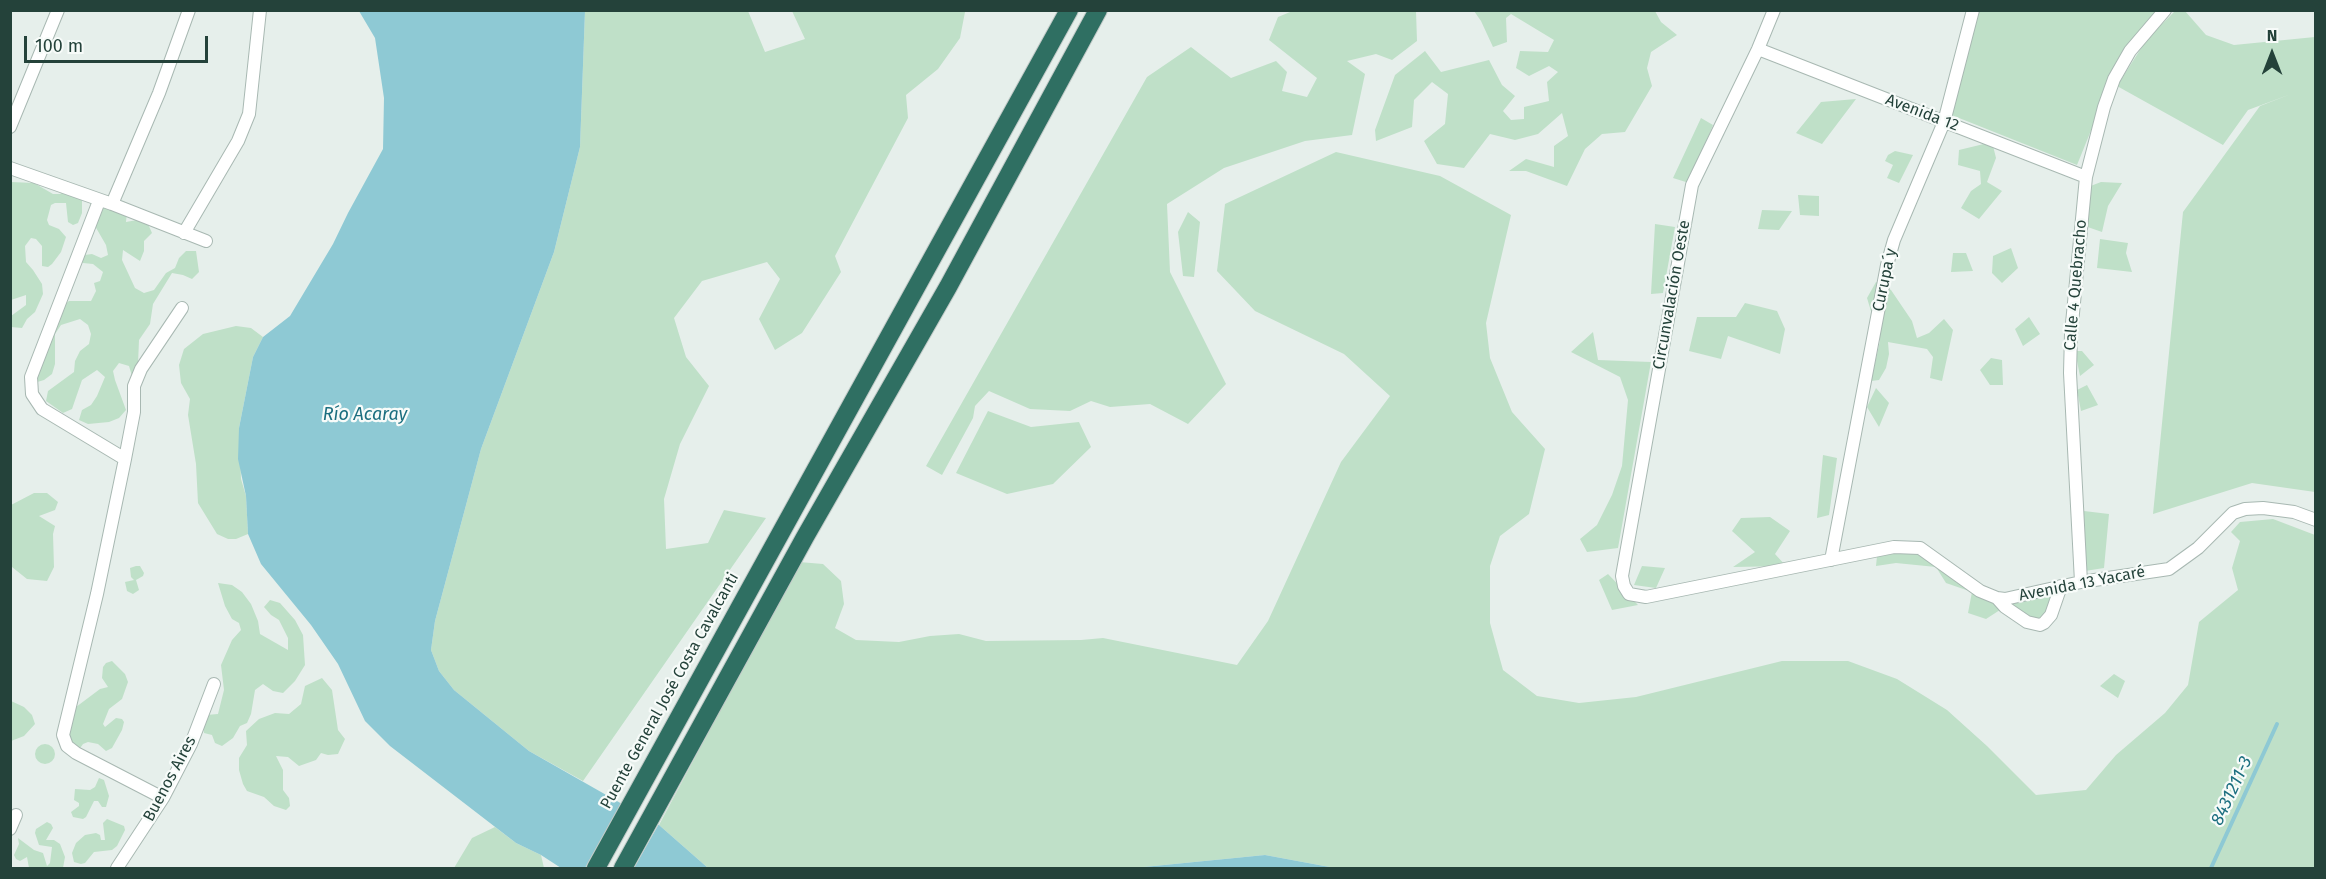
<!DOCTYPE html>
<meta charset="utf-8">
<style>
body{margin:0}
#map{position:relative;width:2326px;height:879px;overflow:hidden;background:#e6efeb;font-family:"Fira Sans",sans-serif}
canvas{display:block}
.frame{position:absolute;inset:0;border:12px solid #24423a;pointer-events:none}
.north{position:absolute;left:2242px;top:24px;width:60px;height:60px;-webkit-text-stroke:4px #f7fbf9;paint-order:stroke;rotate:0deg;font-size:16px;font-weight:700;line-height:24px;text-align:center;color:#24423a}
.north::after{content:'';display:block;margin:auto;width:21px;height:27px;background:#24423a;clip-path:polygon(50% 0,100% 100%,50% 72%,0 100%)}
.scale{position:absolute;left:24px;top:36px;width:184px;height:27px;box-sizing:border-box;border:3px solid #24423a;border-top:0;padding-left:8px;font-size:18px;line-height:21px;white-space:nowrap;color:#24423a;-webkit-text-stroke:4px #f7fbf9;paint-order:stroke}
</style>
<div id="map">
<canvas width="2326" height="879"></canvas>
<div class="frame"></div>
<div class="north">N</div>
<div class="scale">100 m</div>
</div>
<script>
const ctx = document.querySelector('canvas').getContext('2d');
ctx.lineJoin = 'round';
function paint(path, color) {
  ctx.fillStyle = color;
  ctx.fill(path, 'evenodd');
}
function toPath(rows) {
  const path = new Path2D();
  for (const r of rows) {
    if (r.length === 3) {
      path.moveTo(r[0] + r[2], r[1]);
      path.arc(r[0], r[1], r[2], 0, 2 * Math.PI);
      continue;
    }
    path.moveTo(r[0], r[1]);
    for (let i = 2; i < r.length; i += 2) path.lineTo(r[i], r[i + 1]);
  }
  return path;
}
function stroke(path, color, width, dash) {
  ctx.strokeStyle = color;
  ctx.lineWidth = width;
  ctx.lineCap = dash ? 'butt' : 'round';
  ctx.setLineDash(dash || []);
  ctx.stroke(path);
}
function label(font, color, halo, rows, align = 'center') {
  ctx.font = font + ' "Fira Sans",sans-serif';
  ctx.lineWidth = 4.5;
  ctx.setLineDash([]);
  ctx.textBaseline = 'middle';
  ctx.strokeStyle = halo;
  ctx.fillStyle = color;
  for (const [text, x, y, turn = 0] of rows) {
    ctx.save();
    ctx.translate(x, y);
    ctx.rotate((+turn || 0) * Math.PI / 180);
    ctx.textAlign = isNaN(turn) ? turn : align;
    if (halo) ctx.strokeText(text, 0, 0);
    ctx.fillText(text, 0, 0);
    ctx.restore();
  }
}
paint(toPath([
 [961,10,965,12,960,38,938,69,906,95,908,118,835,256,841,272,802,333,775,350,759,319,780,279,767,262,702,281,674,318,686,357,709,386,680,444,664,499,666,549,708,543,724,510,766,518,583,781,529,751,454,690,439,671,431,650,435,621,481,449,554,252,580,147,585,11,748,11,765,52,805,39,792,11],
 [1295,10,1416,11,1417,41,1392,60,1376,54,1347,61,1365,74,1352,135,1305,141,1224,168,1167,204,1170,272,1226,384,1188,424,1150,404,1110,407,1091,401,1070,411,1030,409,989,391,975,406,973,418,942,475,926,466,1147,77,1191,47,1231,78,1276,61,1287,72,1282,91,1307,97,1317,78,1269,40,1278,17],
 [1474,11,1655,11,1661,22,1677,35,1651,52,1647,68,1652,86,1625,132,1602,134,1585,149,1567,186,1526,171,1509,171,1526,159,1554,167,1554,146,1568,136,1562,113,1538,134,1515,140,1490,134,1464,168,1437,164,1424,141,1445,124,1448,94,1432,82,1414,100,1412,127,1376,141,1375,130,1395,75,1425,51,1441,72,1489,60,1502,85,1515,96,1503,111,1511,120,1524,119,1524,107,1549,101,1547,82,1558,72,1549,66,1529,76,1516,68,1520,51,1548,52,1554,40,1511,14,1506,18,1507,42,1493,47,1481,21],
 [1976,11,2163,11,2120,59,2077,165,1949,114],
 [2175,11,2185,11,2206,35,2234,45,2315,37,2315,492,2252,483,2153,514,2183,212,2260,106,2291,94,2248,110,2223,145,2117,86,2147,39],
 [1856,99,1822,144,1796,133,1821,102],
 [1701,118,1713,125,1689,183,1673,178],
 [1992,142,1996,158,1987,182,2002,191,1979,219,1961,208,1971,191,1981,184,1980,171,1958,165,1959,150],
 [1895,151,1913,155,1899,183,1887,178,1893,165,1885,161,1888,155],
 [1336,152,1440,176,1511,215,1486,323,1490,358,1512,412,1545,449,1529,514,1500,536,1490,566,1490,623,1503,670,1537,696,1579,703,1636,697,1782,661,1848,661,1897,679,1947,710,1987,746,2036,795,2086,790,2116,755,2165,713,2188,685,2199,622,2238,590,2232,568,2240,541,2231,532,2240,522,2273,519,2315,535,2315,868,1335,868,1265,855,1134,868,708,868,659,825,799,562,823,564,841,581,844,604,835,628,856,640,899,642,930,636,959,634,986,641,1081,640,1103,638,1237,665,1268,621,1341,462,1390,396,1344,354,1255,311,1217,271,1225,204],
 [11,182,34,183,53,194,60,194,69,187,81,196,82,201,82,213,78,223,73,225,68,222,66,203,55,203,51,205,47,220,49,225,59,229,66,237,61,252,52,264,48,267,42,266,42,246,36,239,31,238,25,246,26,262,33,270,42,284,43,294,35,312,27,319,22,328,11,327,11,316,26,305,26,295,11,300],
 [2101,182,2122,183,2108,206,2102,232,2079,224,2088,187],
 [1798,195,1819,196,1819,216,1800,215],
 [115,199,125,202,127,212,126,222,137,220,148,224,152,233,144,241,144,251,140,261,123,250,122,260,135,288,144,293,154,290,166,273,175,268,179,258,186,251,196,251,199,272,192,279,183,275,172,273,153,304,150,324,139,340,137,388,132,406,132,376,129,366,119,363,113,371,115,380,126,410,119,418,109,422,88,424,79,420,82,410,91,405,97,396,105,377,97,370,82,380,72,409,63,413,46,401,48,391,74,372,75,361,80,351,89,344,91,334,88,325,80,319,61,325,55,334,55,364,52,374,44,380,34,383,60,308,69,301,91,301,96,291,94,283,100,281,103,272,93,264,83,263,77,256,92,254,101,258,108,255,106,245,95,226,97,206],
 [1762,210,1792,211,1779,230,1758,229],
 [1188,212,1200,222,1194,277,1183,276,1178,232],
 [1655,224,1675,227,1663,293,1651,294],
 [2100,239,2128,243,2126,253,2132,272,2097,268],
 [2011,248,2018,268,2002,283,1992,273,1993,256],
 [1953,253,1966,253,1973,271,1951,272],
 [1876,282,1891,290,1912,321,1917,338,1929,333,1944,319,1953,330,1942,381,1930,378,1933,357,1927,349,1888,342,1889,354,1886,368,1879,380,1871,381,1880,341,1867,298],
 [1745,303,1777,311,1785,329,1780,354,1728,336,1721,359,1689,351,1697,317,1736,317],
 [2029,317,2040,334,2023,346,2015,329],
 [236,326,251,328,263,337,253,357,239,428,241,479,246,496,248,534,236,539,228,539,217,534,198,503,196,464,188,415,190,399,181,383,179,365,184,349,203,334],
 [1593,332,1598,360,1651,362,1618,548,1587,552,1580,539,1597,525,1612,495,1622,466,1628,400,1620,377,1571,352],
 [2075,351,2082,351,2094,365,2080,376],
 [1991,358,2002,360,2003,385,1990,385,1980,370],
 [2087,385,2098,405,2081,411,2077,390],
 [1876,388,1889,403,1879,427,1867,407],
 [988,411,1031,427,1079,422,1091,447,1053,484,1007,494,956,473],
 [1823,455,1837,458,1829,515,1817,518],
 [34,493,47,493,58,502,55,510,39,516,55,526,53,534,54,567,47,581,27,579,12,567,11,567,11,505],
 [2084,511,2109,514,2104,568,2085,571],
 [1770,517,1790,531,1775,554,1786,566,1733,567,1755,552,1732,531,1741,518],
 [1906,552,1920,554,1956,582,1989,600,2051,595,2062,604,2031,624,2003,608,1986,619,1968,613,1972,592,1946,583,1936,567,1896,563,1876,566,1877,556],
 [136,566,140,566,144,573,143,576,136,580,139,590,133,594,127,591,125,582,134,580,131,577,130,568],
 [1642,566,1665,568,1656,588,1634,585],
 [1608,574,1638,605,1612,610,1599,580],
 [218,583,232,585,242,592,251,604,258,621,260,634,288,650,288,638,279,620,271,615,264,607,270,600,280,603,295,620,303,635,305,665,295,681,283,693,273,691,263,684,255,690,251,714,247,723,240,726,233,738,222,746,215,743,212,735,204,733,203,725,206,715,218,714,224,690,221,665,232,640,241,630,239,623,232,619,225,606],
 [112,661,125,674,128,682,122,699,109,709,103,724,105,727,116,718,122,719,124,722,122,730,112,748,106,751,98,744,88,742,83,744,78,751,70,750,68,727,76,707,100,689,108,687,102,678,103,667,106,663],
 [2114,674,2125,681,2118,698,2100,686],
 [322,678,332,690,338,730,345,739,338,754,328,755,321,753,316,760,299,766,288,757,276,756,283,770,283,790,289,798,290,806,286,810,274,806,264,797,247,791,243,784,239,770,239,758,247,745,246,731,259,719,275,713,289,714,301,704,305,686],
 [11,701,24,707,32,715,35,724,24,736,11,741],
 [45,754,10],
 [99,778,104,780,109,796,106,807,102,807,98,801,94,801,86,817,83,819,73,817,71,812,79,806,79,803,74,800,75,789,90,790,95,787],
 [107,819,124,826,125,830,117,846,112,850,94,852,85,863,81,864,74,862,72,853,76,843,85,835,96,833,100,835,101,840,105,840,103,823],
 [47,822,51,824,53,828,46,840,54,840,60,844,65,857,63,868,29,868,27,857,20,861,16,859,14,855,19,844,18,838,34,850,43,853,47,866,50,863,52,847,39,845,35,833,36,829],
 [495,827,516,843,541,855,544,868,454,868,472,838]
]), '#bfe0c8');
paint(toPath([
 [359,11,585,11,580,147,554,252,481,449,435,621,431,650,439,671,454,690,529,751,659,825,708,868,561,868,541,855,516,843,390,746,365,721,338,664,311,625,261,564,248,534,246,496,238,459,239,428,253,357,263,337,290,316,333,244,348,213,383,149,384,98,375,38],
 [1265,855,1335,868,1134,868]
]), '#8ec9d4');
paint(toPath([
 [623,800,660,822,634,868,585,868]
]), '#e6efeb');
stroke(toPath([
 [2211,868,2277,724]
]), '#8ec9d4', 4);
const street = toPath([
 [1774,10,1758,49,1692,185,1622,576,1624,586,1629,594,1646,597,1894,547,1920,548,1980,591,1997,598,2005,599,2081,582,2169,569,2198,548,2233,513,2245,509,2263,508,2294,512,2316,520],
 [1758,49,2086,177],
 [10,127,58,10],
 [10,168,112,204,206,241],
 [99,201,31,377,32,394,42,409,125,459],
 [112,204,159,93,189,10],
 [184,233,238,141,249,114,260,10],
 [1831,560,1887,265,1894,240,1944,122,1973,10],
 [2081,582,2070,373,2071,334,2086,177,2104,107,2114,79,2130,51,2165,10],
 [1997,598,2005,607,2027,622,2040,625,2044,623,2051,615,2061,586],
 [163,798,76,753,67,746,63,735,97,594,125,459,134,412,134,386,141,369,182,308],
 [10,829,16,815],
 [117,868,163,798,191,744,214,684]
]);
const highway = toPath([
 [596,868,1069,10],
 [623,868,805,537,948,287,1098,10]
]);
stroke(street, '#a8b8b2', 14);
stroke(highway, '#c2cac8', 20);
stroke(street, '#fff', 12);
stroke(highway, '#2f6f62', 18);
label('16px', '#24423a', '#f7fbf9', [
 ["Avenida 12",1922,113,21],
 ["Curupa´y",1885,280,-78],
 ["Calle 4 Quebracho",2076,285,-85],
 ["Circunvalación Oeste",1672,295,-80],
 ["Avenida 13 Yacaré",2082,584,-11],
 ["Puente General José Costa Cavalcanti",670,691,-61],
 ["Buenos Aires",170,779,-62]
]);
label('italic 18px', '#1c6f80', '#f7fbf9', [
 ["Río Acaray",365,415],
 ["8431211-3",2232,791,-65]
]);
</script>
